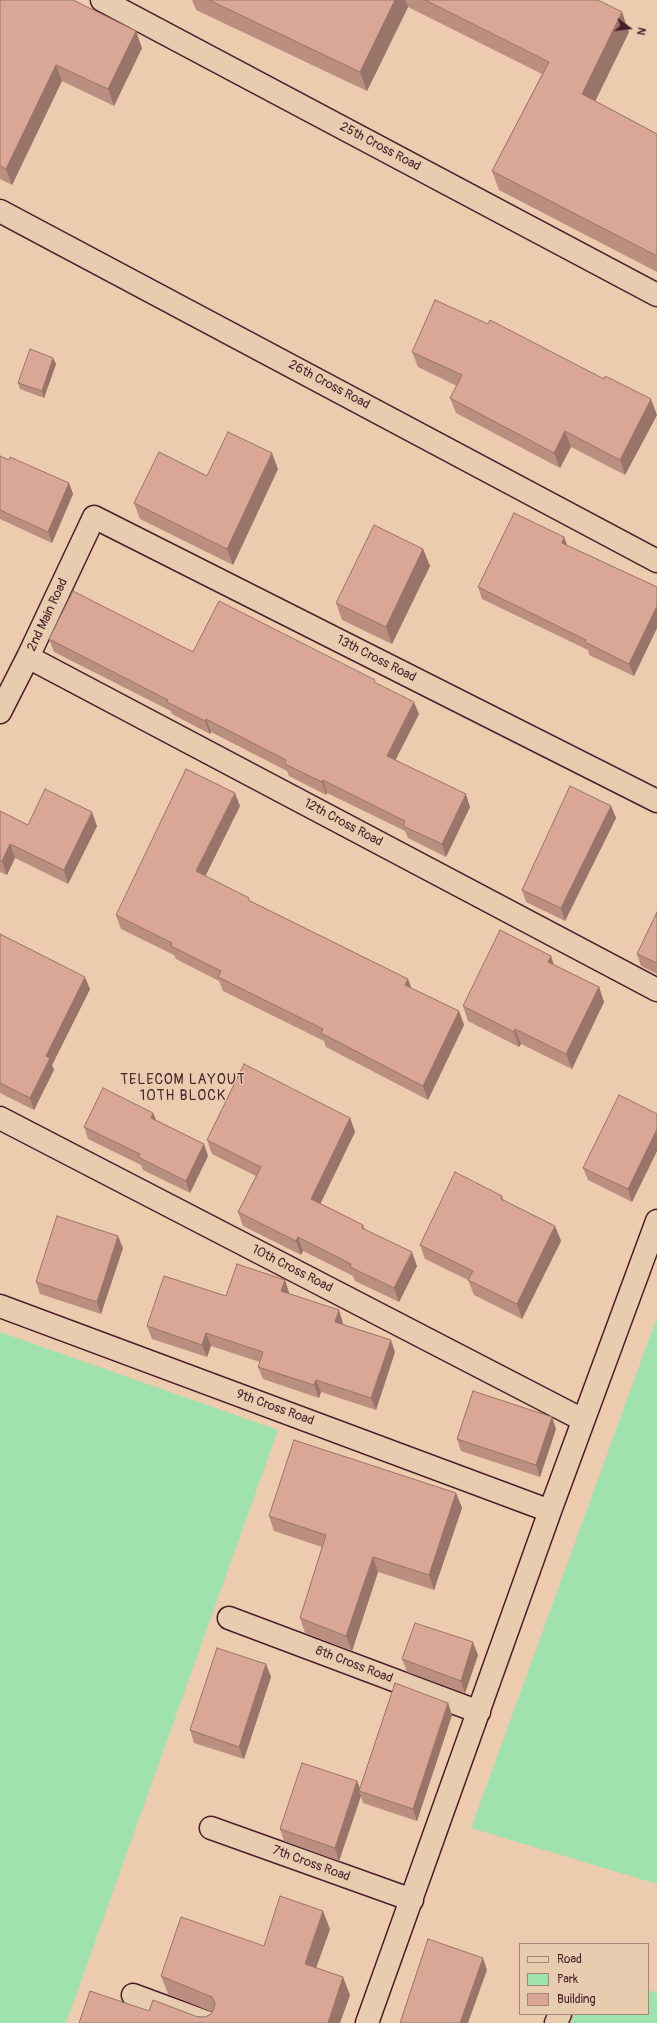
<!DOCTYPE html>
<style>
body{margin:0}
#map{position:relative;width:657px;height:2023px;overflow:hidden;background:#eccbaf;font-family:Pangolin,sans-serif}
canvas{display:block}
.legend{position:absolute;left:519px;top:1943px;width:130px;height:72px;box-sizing:border-box;background:#e7ccaf;border:1px solid #a8877a;margin:0;padding:5px 7px;list-style:none;font-size:12px;color:#4a1f2b}
.legend li{display:flex;align-items:center;gap:8px;height:20px}
.legend b{width:20px;border:1px solid #a8877a}
.north{position:absolute;left:609px;top:8px;width:40px;height:40px;-webkit-text-stroke:3px #e7ccaf;paint-order:stroke;rotate:105deg;font-size:11px;font-weight:700;line-height:16px;text-align:center;color:#4a1f2b}
.north::after{content:'';display:block;margin:auto;width:14px;height:18px;background:#4a1f2b;clip-path:polygon(50% 0,100% 100%,50% 72%,0 100%)}
</style>
<div id="map">
<canvas width="657" height="2023"></canvas>
<ul class="legend">
<li><b style="height:5px;background:#e7ccaf"></b>Road</li>
<li><b style="height:11px;background:#a0e2ad"></b>Park</li>
<li><b style="height:11px;background:#daa695"></b>Building</li>
</ul>
<div class="north">N</div>
</div>
<script>
const ctx = document.querySelector('canvas').getContext('2d');
ctx.lineJoin = 'round';
function paint(path, color) {
  ctx.fillStyle = color;
  ctx.fill(path, 'evenodd');
}
function toPath(rows) {
  const path = new Path2D();
  for (const r of rows) {
    path.moveTo(r[0], r[1]);
    for (let i = 2; i < r.length; i += 2) path.lineTo(r[i], r[i + 1]);
  }
  return path;
}
function stroke(path, color, width, dash) {
  ctx.strokeStyle = color;
  ctx.lineWidth = width;
  ctx.lineCap = dash ? 'butt' : 'round';
  ctx.setLineDash(dash || []);
  ctx.stroke(path);
}
function label(font, color, halo, rows, align = 'center') {
  ctx.font = font + ' Pangolin,sans-serif';
  ctx.lineWidth = 3;
  ctx.setLineDash([]);
  ctx.textBaseline = 'middle';
  ctx.strokeStyle = halo;
  ctx.fillStyle = color;
  for (const [text, x, y, turn = 0] of rows) {
    ctx.save();
    ctx.translate(x, y);
    ctx.rotate((+turn || 0) * Math.PI / 180);
    ctx.textAlign = isNaN(turn) ? turn : align;
    if (halo) ctx.strokeText(text, 0, 0);
    ctx.fillText(text, 0, 0);
    ctx.restore();
  }
}
paint(toPath([
 [657,1317,657,1884,471,1828],
 [0,1332,278,1430,66,2023,0,2023],
 [648,1990,657,1993,657,2023,571,2023,574,2014,648,2014]
]), '#a0e2ad');
const minor = toPath([
 [102,0,657,295],
 [0,211,657,561],
 [28,657,657,990],
 [0,712,28,657,94,517,657,801],
 [0,1118,583,1420],
 [0,1306,550,1511],
 [229,1618,479,1712],
 [211,1828,412,1900],
 [133,1995,209,2023],
 [367,2023,550,1511,657,1221],
 [556,2023,560,2014]
]);
stroke(minor, '#4a1f2b', 25);
stroke(minor, '#e7ccaf', 22);
paint(toPath([
 [0,0,142,48,114,106,62,81,12,185,0,179],
 [192,0,598,0,629,32,595,101,657,134,657,272,499,190,492,171,542,74,408,7,367,91,196,10],
 [412,352,657,415,625,475,571,447,560,468,456,413,450,398,457,386,418,367],
 [56,364,44,398,20,389,18,383],
 [0,456,9,460,69,483,73,494,52,543,0,519],
 [278,469,233,565,140,519,134,503,207,476],
 [567,545,657,587,657,628,634,676,589,655,588,650,482,599,478,587],
 [423,549,430,566,392,644,342,620,336,603],
 [49,639,193,652,376,683,419,714,395,760,470,807,446,857,408,838,405,831,327,793,326,795,289,776,287,771,211,732,210,734,172,714,171,711,54,652],
 [240,806,205,876,250,901,408,979,411,988,459,1011,464,1025,428,1100,326,1047,324,1041,223,991,219,981,176,959,174,955,121,929,116,915],
 [611,806,616,818,565,921,526,902,522,890],
 [0,811,28,825,97,826,68,884,15,858,7,875,0,872],
 [657,912,657,974,641,966,637,954],
 [0,934,90,989,52,1065,54,1070,34,1110,0,1093],
 [555,965,599,987,604,1002,572,1069,521,1044,519,1047,468,1021,463,1006],
 [153,1113,156,1120,204,1144,208,1156,190,1193,143,1170,141,1165,88,1139,84,1127],
 [657,1114,657,1151,632,1202,588,1180,583,1168],
 [350,1118,355,1132,320,1203,363,1225,365,1229,417,1266,399,1302,355,1281,353,1276,303,1251,301,1255,243,1226,238,1212,256,1176,212,1154,207,1140],
 [502,1196,504,1201,555,1226,561,1241,522,1319,474,1295,468,1280,425,1259,420,1245],
 [123,1248,101,1314,40,1294,36,1282],
 [289,1292,288,1294,343,1323,343,1324,395,1352,376,1410,321,1392,319,1398,263,1379,258,1367,260,1362,211,1346,207,1357,152,1339,147,1326,226,1296],
 [552,1417,556,1429,540,1477,461,1451,457,1439],
 [456,1493,462,1508,434,1590,378,1572,352,1651,305,1633,300,1618,322,1547,274,1531,269,1516],
 [478,1655,465,1693,407,1672,402,1659],
 [266,1664,271,1677,244,1759,194,1743,190,1730],
 [448,1703,452,1715,417,1821,363,1803,361,1796,339,1861,284,1841,280,1829,357,1781,360,1788],
 [330,1929,316,1968,350,1995,340,2023,79,2023,149,2011,205,2017,211,2014,212,2012,168,1994,161,1976,264,1946]
]), '#bb8f80');
paint(toPath([
 [395,0,405,0,408,7,367,91,360,72],
 [622,12,629,32,589,114,582,94],
 [136,31,142,48,114,106,108,89],
 [56,65,62,81,12,185,6,169],
 [53,358,56,364,44,398,42,391],
 [651,399,657,415,625,475,620,460],
 [565,431,571,447,560,468,554,453],
 [272,453,278,469,233,565,227,549],
 [69,483,73,494,52,543,48,532],
 [564,537,569,550,562,543],
 [423,549,430,566,392,644,386,627],
 [657,606,657,628,634,676,629,664],
 [414,702,419,714,391,769,387,756],
 [206,719,211,732,210,734,205,721],
 [323,780,327,793,326,795,322,782],
 [235,793,240,806,201,885,196,871],
 [466,794,470,807,446,857,442,844],
 [611,806,616,818,565,921,561,908],
 [92,812,97,826,68,884,64,870],
 [10,844,15,858,7,875,2,861],
 [551,956,556,971,548,962],
 [85,977,90,989,52,1065,54,1070,34,1110,30,1098,46,1056],
 [408,979,413,993,405,985],
 [599,987,604,1002,572,1069,566,1054],
 [459,1011,464,1025,428,1100,423,1086],
 [515,1029,521,1044,519,1047,514,1032],
 [153,1113,158,1125,151,1118],
 [350,1118,355,1132,316,1213,311,1199],
 [657,1129,657,1151,632,1202,628,1189],
 [204,1144,208,1156,190,1193,186,1181],
 [555,1226,561,1241,522,1319,517,1304],
 [118,1236,123,1248,101,1314,97,1302],
 [298,1237,303,1251,301,1255,296,1241],
 [412,1252,417,1266,399,1302,394,1288],
 [285,1280,289,1292,285,1304,281,1291],
 [339,1310,343,1323,340,1334,335,1322],
 [206,1333,211,1346,207,1357,202,1345],
 [391,1340,395,1352,376,1410,371,1398],
 [316,1380,321,1392,319,1398,314,1385],
 [552,1417,556,1429,540,1477,536,1465],
 [456,1493,462,1508,434,1590,429,1575],
 [373,1557,378,1572,352,1651,346,1636],
 [473,1642,478,1655,465,1693,461,1681],
 [266,1664,271,1677,244,1759,239,1747],
 [448,1703,452,1715,417,1821,413,1809],
 [357,1781,361,1792,359,1791,361,1796,339,1861,335,1848],
 [323,1911,330,1929,311,1982,305,1964],
 [483,1958,487,1970,468,2023,460,2023],
 [343,1977,350,1995,340,2023,328,2023]
]), '#997468');
const building = toPath([
 [0,0,73,0,136,31,108,89,56,65,6,169,0,166,0,0],
 [209,0,395,0,360,72,209,0],
 [425,0,598,0,622,12,582,94,657,134,657,256,492,171,549,62,425,0],
 [435,300,488,324,490,320,604,379,605,376,651,399,620,460,565,431,554,453,450,398,462,375,412,352,435,300],
 [30,349,53,358,42,391,18,383,30,349],
 [228,432,272,453,227,549,134,503,159,452,207,476,228,432],
 [0,456,9,460,10,457,69,483,48,532,0,510,0,456],
 [514,513,564,537,562,543,657,587,657,606,629,664,585,642,586,640,478,587,514,513],
 [374,525,423,549,386,627,336,603,374,525],
 [73,591,193,652,219,601,375,680,374,682,414,702,387,756,466,794,442,844,403,826,405,821,323,780,322,782,285,764,286,760,206,719,205,721,167,702,168,700,49,639,73,591],
 [186,769,235,793,196,871,249,898,248,900,408,979,405,985,459,1011,423,1086,321,1033,323,1029,218,977,221,971,171,946,172,943,116,915,186,769],
 [570,786,611,806,561,908,522,890,570,786],
 [45,789,92,812,64,870,10,844,2,861,0,861,0,811,28,825,45,789],
 [657,912,657,963,637,954,657,912],
 [500,930,551,956,548,962,599,987,566,1054,515,1029,514,1032,463,1006,500,930],
 [0,934,85,977,46,1056,50,1058,30,1098,0,1083,0,934],
 [244,1064,350,1118,311,1199,363,1225,362,1228,412,1252,394,1288,350,1267,351,1264,298,1237,296,1241,238,1212,261,1167,207,1140,244,1064],
 [103,1088,153,1113,151,1118,204,1144,186,1181,138,1157,140,1154,84,1127,103,1088],
 [619,1095,657,1114,657,1129,628,1189,583,1168,619,1095],
 [455,1172,502,1196,501,1199,555,1226,517,1304,468,1280,473,1271,420,1245,455,1172],
 [57,1216,118,1236,97,1302,36,1282,57,1216],
 [237,1264,285,1280,281,1291,339,1310,335,1322,391,1340,371,1398,316,1380,314,1385,258,1367,263,1352,206,1333,202,1345,147,1326,164,1276,226,1296,237,1264],
 [473,1391,552,1417,536,1465,457,1439,473,1391],
 [294,1440,456,1493,429,1575,373,1557,346,1636,300,1618,326,1535,269,1516,294,1440],
 [415,1623,473,1642,461,1681,402,1659,415,1623],
 [217,1648,266,1664,239,1747,190,1730,217,1648],
 [395,1683,448,1703,413,1809,359,1791,395,1683],
 [302,1763,357,1781,335,1848,280,1829,302,1763],
 [280,1896,323,1911,305,1964,343,1977,328,2023,79,2023,90,1991,149,2011,153,2000,198,2017,205,2017,211,2014,214,2009,215,2003,212,1997,161,1976,181,1917,264,1946,280,1896],
 [428,1939,483,1958,460,2023,400,2023,428,1939]
]);
paint(building, '#daa695');
stroke(building, '#997468', 1);
label('13px', '#4a1f2b', '#e7ccaf', [
 ["25th Cross Road",380,147,28],
 ["26th Cross Road",329,385,28],
 ["2nd Main Road",48,615,-65],
 ["13th Cross Road",376,659,27],
 ["12th Cross Road",343,823,28],
 ["10th Cross Road",292,1269,27],
 ["9th Cross Road",275,1408,20],
 ["8th Cross Road",354,1665,21],
 ["7th Cross Road",311,1864,20]
]);
ctx.letterSpacing = '1px';
label('14px', '#4a1f2b', '#e7ccaf', [
 ["TELECOM LAYOUT",183,1080],
 ["10TH BLOCK",183,1096]
]);
ctx.letterSpacing = '0px';
</script>
